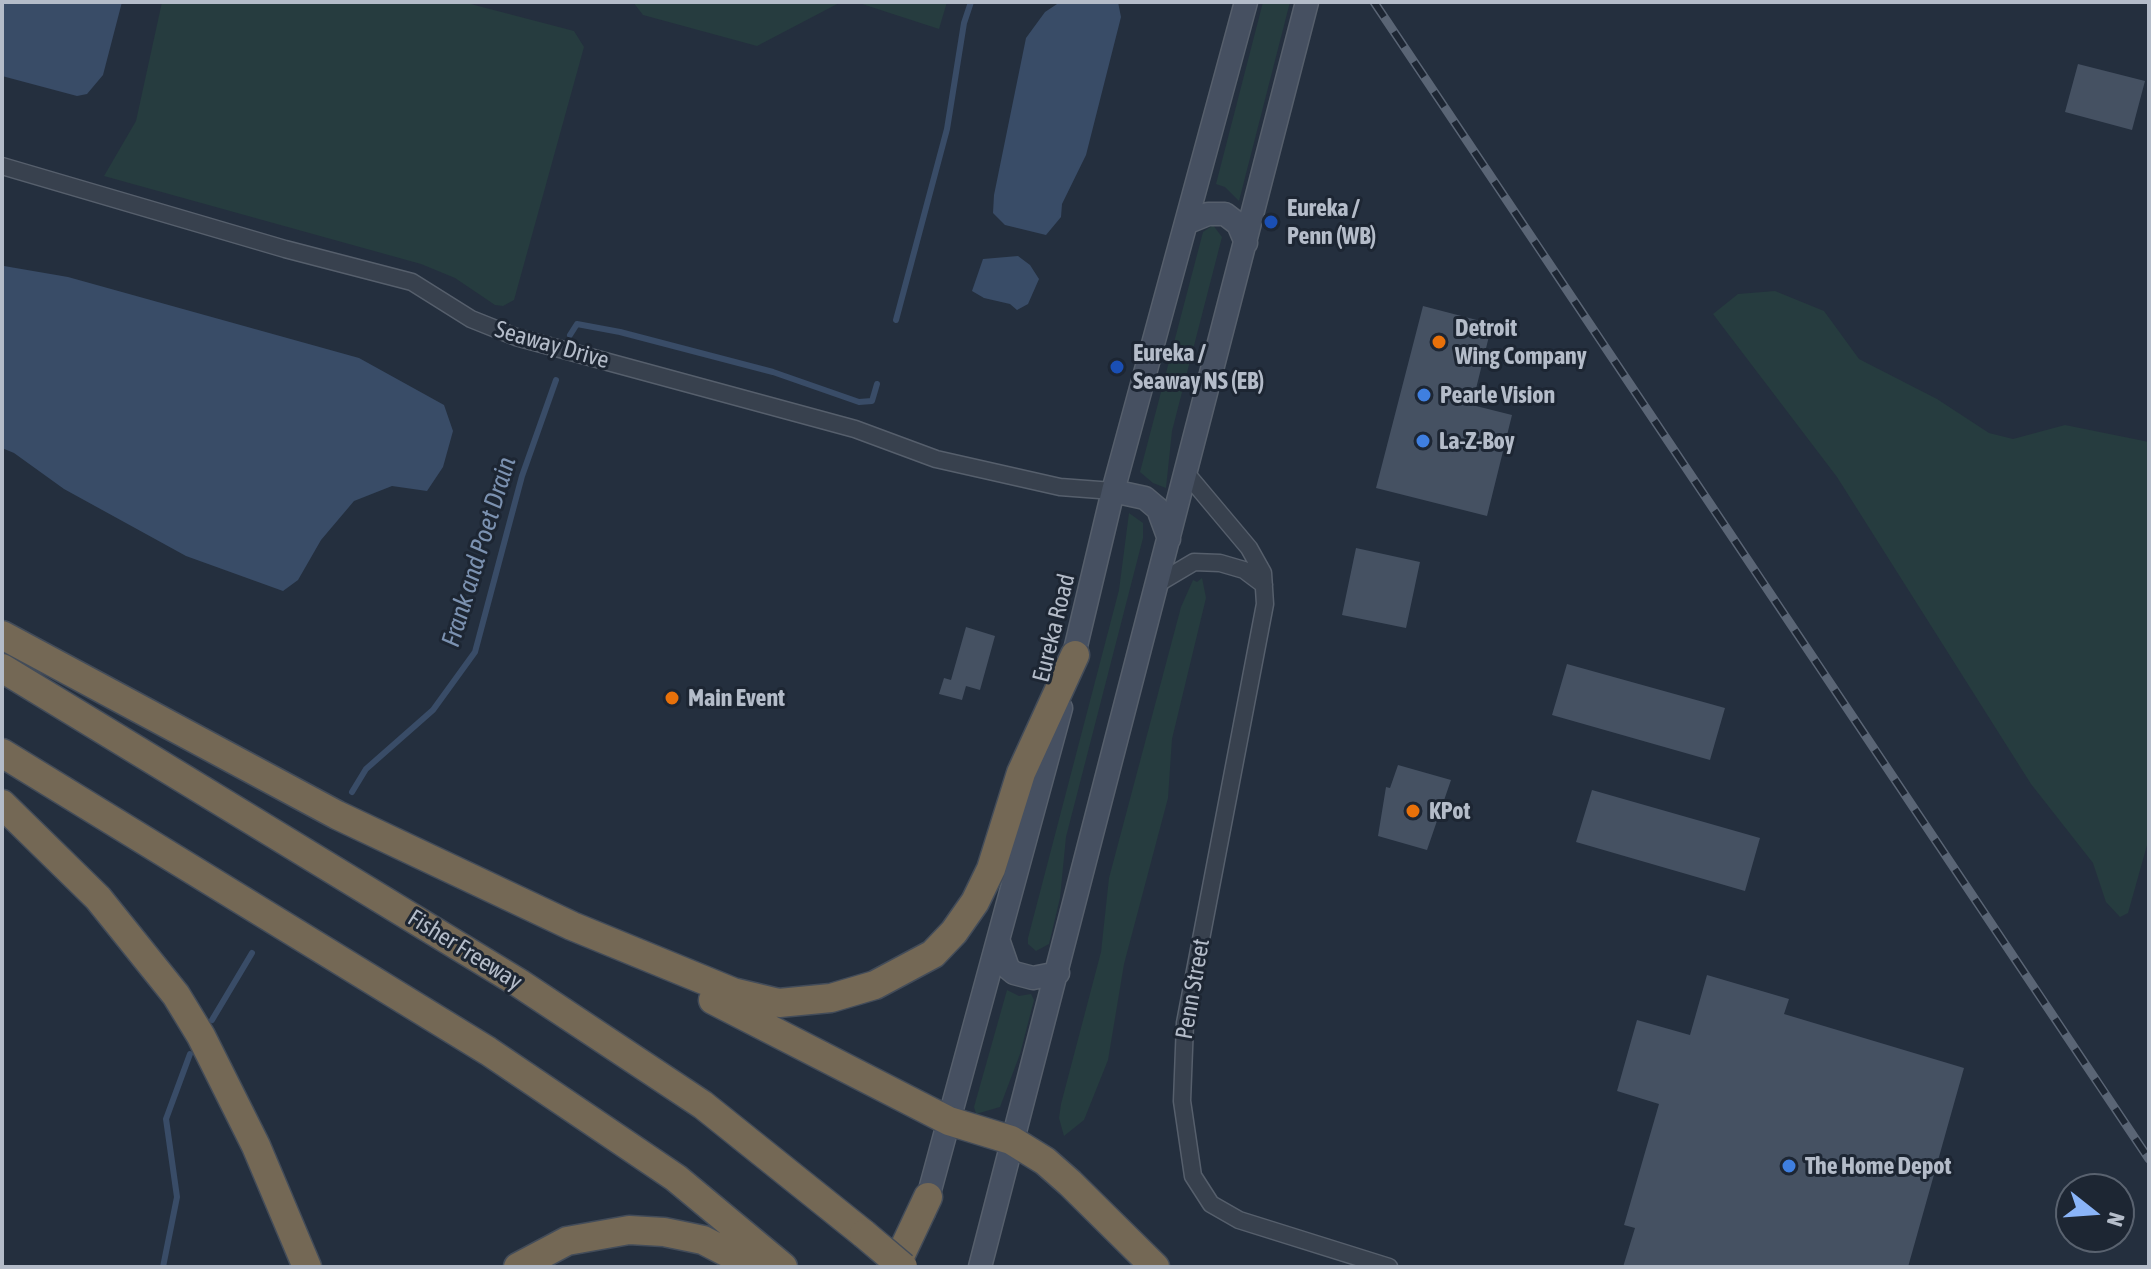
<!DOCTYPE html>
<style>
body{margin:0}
#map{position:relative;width:2151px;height:1269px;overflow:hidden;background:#242f3e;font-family:"Asap Condensed",sans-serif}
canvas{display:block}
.frame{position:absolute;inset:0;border:4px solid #b4bcc9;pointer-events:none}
.north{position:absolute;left:2055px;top:1173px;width:80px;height:80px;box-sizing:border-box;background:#1d2633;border:2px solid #59626f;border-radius:50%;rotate:107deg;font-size:22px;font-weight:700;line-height:32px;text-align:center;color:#b4bcc9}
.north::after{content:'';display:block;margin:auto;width:28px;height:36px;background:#8ab4f8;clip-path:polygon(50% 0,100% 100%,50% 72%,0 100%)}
</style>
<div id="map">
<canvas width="2151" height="1269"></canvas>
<div class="frame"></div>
<div class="north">N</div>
</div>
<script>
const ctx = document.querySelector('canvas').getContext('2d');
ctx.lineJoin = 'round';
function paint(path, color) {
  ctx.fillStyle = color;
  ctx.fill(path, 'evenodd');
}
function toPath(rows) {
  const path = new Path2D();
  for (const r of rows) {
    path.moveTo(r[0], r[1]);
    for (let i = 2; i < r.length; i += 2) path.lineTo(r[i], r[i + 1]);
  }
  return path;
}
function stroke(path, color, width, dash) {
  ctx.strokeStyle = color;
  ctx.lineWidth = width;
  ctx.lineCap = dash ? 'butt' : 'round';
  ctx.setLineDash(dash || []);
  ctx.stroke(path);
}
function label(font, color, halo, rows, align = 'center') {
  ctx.font = font + ' "Asap Condensed",sans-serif';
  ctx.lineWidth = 6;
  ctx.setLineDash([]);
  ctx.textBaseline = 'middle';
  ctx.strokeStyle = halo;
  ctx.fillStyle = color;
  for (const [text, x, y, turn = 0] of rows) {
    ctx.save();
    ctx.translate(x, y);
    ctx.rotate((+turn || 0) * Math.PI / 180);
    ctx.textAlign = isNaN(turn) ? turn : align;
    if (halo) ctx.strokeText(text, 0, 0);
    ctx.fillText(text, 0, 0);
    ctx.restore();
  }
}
paint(toPath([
 [162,2,463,2,574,31,584,47,514,300,503,306,495,305,455,278,421,264,104,176,136,121],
 [633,2,841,2,757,46,643,15],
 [856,2,947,2,939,29],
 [1263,2,1290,2,1239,201,1225,187,1216,184],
 [1213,225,1222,237,1172,431,1166,488,1153,483,1140,472,1203,232],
 [1775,291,1824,311,1859,359,1937,399,1989,433,2013,439,2065,425,2149,442,2149,838,2128,913,2120,917,2106,902,2093,863,2031,784,1837,477,1713,314,1738,294],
 [1129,513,1143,523,1143,538,1066,837,1060,898,1049,944,1036,951,1028,944,1028,938,1119,590],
 [1202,578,1206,598,1172,739,1168,798,1124,964,1108,1060,1084,1120,1064,1136,1059,1118,1061,1104,1101,952,1109,878,1181,607,1193,580,1197,582],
 [1007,990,1019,996,1031,994,1034,1000,1020,1054,1000,1107,976,1114,974,1107]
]), '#263c3f');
paint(toPath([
 [2,2,122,2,103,75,87,94,77,96,2,76],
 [1060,2,1118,2,1121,17,1086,155,1062,204,1061,217,1046,235,1005,225,993,213,994,195,1026,38,1045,12],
 [1018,256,1030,265,1039,279,1028,304,1017,310,1010,304,984,298,972,291,983,259],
 [4,266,68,277,359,358,444,405,453,431,443,467,427,491,392,486,354,501,321,540,298,580,283,591,186,556,64,489,14,453,2,448]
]), '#394c67');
stroke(toPath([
 [896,320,947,129,964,23,971,2],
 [570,335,577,324,620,332,773,372,859,402,872,401,877,384],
 [352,792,366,769,433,710,475,652,522,476,556,380],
 [212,1020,252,953],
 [163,1267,177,1197,166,1119,190,1054]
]), '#394c67', 6);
paint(toPath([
 [2078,64,2145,81,2132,130,2065,112],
 [1423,306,1492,324,1472,405,1512,415,1487,516,1376,488],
 [1356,548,1420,562,1406,628,1342,615],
 [966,627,995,636,980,690,966,686,962,700,939,694,944,678,951,680],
 [1567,664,1725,708,1710,760,1552,715],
 [1398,765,1451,780,1427,850,1378,836,1386,787,1390,788],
 [1592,790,1760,838,1745,891,1576,842],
 [1707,975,1789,999,1784,1014,1964,1068,1908,1267,1623,1267,1635,1228,1624,1225,1659,1104,1617,1091,1637,1020,1690,1035]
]), '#455162');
const street = toPath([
 [2,166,285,249,412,282,471,319,516,337,855,429,936,459,1060,487,1113,491],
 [1186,473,1249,548,1263,573,1265,604,1185,1023,1182,1101,1193,1176,1211,1204,1239,1220,1389,1267],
 [1157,584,1194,562,1220,563,1244,570,1264,585]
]);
const secondary = toPath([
 [1186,223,1208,214,1225,214,1238,224,1246,243],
 [1113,491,1145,498,1158,509,1169,539],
 [1070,671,1113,491,1246,2],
 [999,942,1008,968,1014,973,1033,978,1058,973],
 [924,1212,1061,708],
 [980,1267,1307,2]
]);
const highway = toPath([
 [2,635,337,815,572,926,733,992,779,1003,831,998,875,985,933,954,954,932,975,902,991,869,1021,773,1075,655],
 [2,668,519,983,703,1105,864,1234],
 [2,753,488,1051,676,1178,783,1267],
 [2,804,98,898,176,995,201,1036,256,1146,307,1267],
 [713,1000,949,1121,1011,1140,1045,1161,1070,1183,1155,1267],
 [518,1267,567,1241,629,1230,664,1232,703,1240,755,1267],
 [895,1267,928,1197]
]);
stroke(street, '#565f6c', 19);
stroke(secondary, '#565f6c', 25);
stroke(highway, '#434c59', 31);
stroke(street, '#38414e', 16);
stroke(secondary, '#465061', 22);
stroke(highway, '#746855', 28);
const rail = toPath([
 [1374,2,2149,1159]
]);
stroke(rail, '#5a6575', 9);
stroke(rail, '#1d2633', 6, [18]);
const highwayBridge = toPath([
 [864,1234,903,1267]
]);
stroke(highwayBridge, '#434c59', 31, []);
stroke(highwayBridge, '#746855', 28);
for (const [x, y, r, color] of [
 [1271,222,8,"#1a4fb4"],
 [1439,342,8,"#e8710a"],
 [1117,367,8,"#1a4fb4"],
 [1424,395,8,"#3f7fe0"],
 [1423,441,8,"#3f7fe0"],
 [672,698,8,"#e8710a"],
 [1413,811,8,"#e8710a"],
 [1789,1166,8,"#3f7fe0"]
]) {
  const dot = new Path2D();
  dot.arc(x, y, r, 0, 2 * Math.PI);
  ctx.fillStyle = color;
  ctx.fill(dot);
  stroke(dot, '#1d2633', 3);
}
label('bold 24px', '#b4bcc9', '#1d2633', [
 ["Eureka /",1287,208],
 ["Penn (WB)",1287,236],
 ["Detroit",1455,328],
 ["Wing Company",1455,356],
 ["Eureka /",1133,353],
 ["Seaway NS (EB)",1133,381],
 ["Pearle Vision",1440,395],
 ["La-Z-Boy",1439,441],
 ["Main Event",688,698],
 ["KPot",1429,811],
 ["The Home Depot",1805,1166]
], 'left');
label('24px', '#b4bcc9', '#1d2633', [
 ["Seaway Drive",552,345,16],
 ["Eureka Road",1054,628,-76],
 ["Fisher Freeway",465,950,32],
 ["Penn Street",1193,989,-80]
]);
label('italic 26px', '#7c92b1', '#1d2633', [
 ["Frank and Poet Drain",479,552,-73]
]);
</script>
